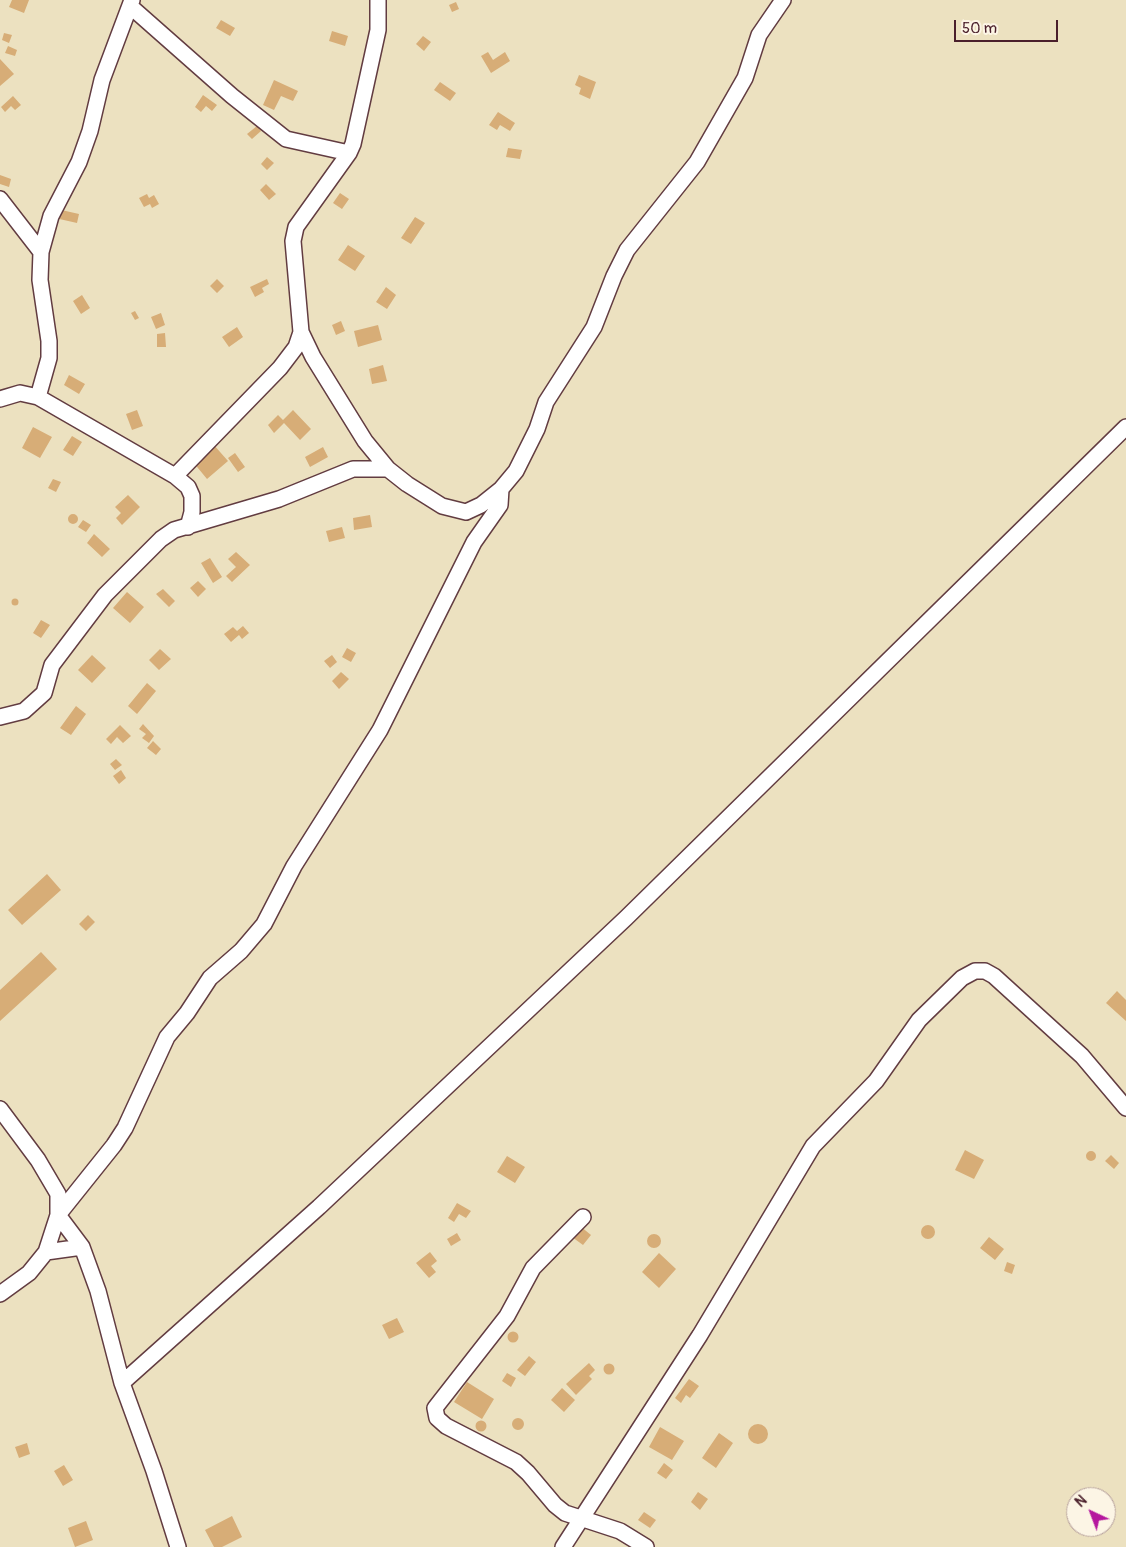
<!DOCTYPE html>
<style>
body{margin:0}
#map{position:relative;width:1126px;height:1547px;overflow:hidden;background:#ece1c0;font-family:Pangolin,sans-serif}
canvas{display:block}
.north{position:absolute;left:1066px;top:1487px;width:50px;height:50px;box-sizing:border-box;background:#fcf5e5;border:1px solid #b59f9b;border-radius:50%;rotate:317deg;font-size:14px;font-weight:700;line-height:20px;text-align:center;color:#4a1f2b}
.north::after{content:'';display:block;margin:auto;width:18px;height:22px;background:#b5179e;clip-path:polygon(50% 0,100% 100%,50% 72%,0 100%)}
.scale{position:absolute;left:954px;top:20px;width:104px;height:22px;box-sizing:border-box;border:2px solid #4a1f2b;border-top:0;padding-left:6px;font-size:15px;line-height:18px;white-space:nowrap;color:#4a1f2b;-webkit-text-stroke:4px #fcf5e5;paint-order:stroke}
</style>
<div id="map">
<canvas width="1126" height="1547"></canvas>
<div class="north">N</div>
<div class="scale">50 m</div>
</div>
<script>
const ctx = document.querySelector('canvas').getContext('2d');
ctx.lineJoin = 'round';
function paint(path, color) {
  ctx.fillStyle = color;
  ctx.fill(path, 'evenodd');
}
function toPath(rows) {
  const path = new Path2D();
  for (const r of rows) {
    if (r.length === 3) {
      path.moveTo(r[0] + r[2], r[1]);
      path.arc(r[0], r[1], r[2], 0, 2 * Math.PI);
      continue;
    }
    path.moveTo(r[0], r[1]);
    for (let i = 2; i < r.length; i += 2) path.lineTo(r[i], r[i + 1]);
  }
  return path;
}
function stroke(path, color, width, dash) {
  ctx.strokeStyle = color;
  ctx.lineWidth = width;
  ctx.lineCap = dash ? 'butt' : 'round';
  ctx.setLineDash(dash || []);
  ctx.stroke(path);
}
paint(toPath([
 [12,0,29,0,24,13,9,7],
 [456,2,459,9,452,12,449,5],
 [221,20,235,28,230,36,216,28],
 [332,31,348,36,345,46,329,41],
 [4,33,12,35,9,43,2,40],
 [423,36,431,42,424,51,416,44],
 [8,46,17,50,15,56,5,53],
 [488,52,493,60,505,52,510,61,491,73,481,56],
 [0,59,14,74,0,86],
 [579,75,596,82,590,99,579,94,581,88,575,85],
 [274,80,298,91,293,101,281,96,274,110,263,105],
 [440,82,456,93,450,101,434,90],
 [203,95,217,105,212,111,206,106,201,112,195,107],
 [13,96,21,105,15,110,11,106,5,112,1,107],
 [498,112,515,123,510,131,500,125,497,130,489,125],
 [257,126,261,131,252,139,247,134],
 [508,148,522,150,520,159,506,157],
 [267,157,274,163,267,170,261,164],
 [0,175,11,179,9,187,0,184],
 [266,184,276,194,269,200,260,190],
 [340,193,349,199,342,209,333,203],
 [147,194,149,198,154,195,159,204,152,208,150,204,144,207,139,198],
 [57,209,79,214,77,223,55,218],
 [415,217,425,223,411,244,401,238],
 [348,245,365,256,355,271,338,260],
 [217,279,224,286,217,293,210,286],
 [267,279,269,284,262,288,264,292,255,297,250,287],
 [386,287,396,295,387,309,376,302],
 [82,295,90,308,81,314,73,301],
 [135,311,139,318,135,320,131,313],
 [161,313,165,325,156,329,151,317],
 [341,321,345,331,336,335,332,325],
 [378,325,382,340,358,347,354,331],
 [237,327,243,337,229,347,222,337],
 [165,333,166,347,157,347,157,334],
 [383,365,387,381,372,384,369,369],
 [69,375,85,384,79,394,64,385],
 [137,410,143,426,132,430,126,414],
 [293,410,311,429,300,440,284,423,274,433,268,425,278,415,283,420],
 [33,427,52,437,40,458,22,448],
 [72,436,82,442,73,456,63,450],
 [213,444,228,461,207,479,193,462],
 [323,447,328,457,310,467,305,457],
 [235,453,245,467,238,472,228,458],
 [53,479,61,482,56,492,48,488],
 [128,495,140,507,122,525,116,518,121,513,115,507],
 [73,519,5],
 [370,515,372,527,354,530,353,518],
 [83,520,91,525,86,532,78,527],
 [342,527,345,538,329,542,326,531],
 [94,534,110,549,102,557,87,543],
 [236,552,250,565,232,582,226,576,236,567,228,559],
 [210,558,222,577,213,583,201,563],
 [198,581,206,589,198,597,190,588],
 [163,589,175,601,169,607,156,594],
 [127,592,144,607,130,623,113,608],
 [15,602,3.5],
 [41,620,50,625,41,638,33,633],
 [243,626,249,633,242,639,239,635,231,642,224,634,233,627,237,631],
 [347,648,356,653,351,662,342,657],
 [160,649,171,659,159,670,149,660],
 [92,655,106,668,92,683,78,670],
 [332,655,337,662,330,668,324,661],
 [341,672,349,679,339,689,332,681],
 [147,683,156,691,137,714,128,706],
 [76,706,86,714,71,735,60,728],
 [143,724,154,736,149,743,142,738,146,734,139,729],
 [120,725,131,736,123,743,117,737,111,744,106,739],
 [153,741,161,749,156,755,147,748],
 [116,759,122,765,115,770,110,764],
 [121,770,126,778,119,784,113,776],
 [47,874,61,890,22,925,8,910],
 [88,915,95,922,86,931,79,924],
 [41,952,57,969,0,1021,0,990],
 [1117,991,1126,1000,1126,1021,1106,1003],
 [965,1150,984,1160,974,1179,955,1170],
 [1091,1156,5],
 [1111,1155,1119,1163,1114,1169,1105,1161],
 [507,1156,525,1167,515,1183,497,1172],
 [457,1203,471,1211,466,1218,459,1214,454,1222,448,1218],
 [928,1232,7],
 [580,1226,591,1235,583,1245,572,1237],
 [457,1233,461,1240,451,1246,447,1239],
 [654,1241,7],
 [989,1237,1004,1249,995,1260,980,1248],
 [430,1252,437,1261,431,1266,436,1272,429,1278,416,1263],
 [659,1253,676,1269,659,1288,642,1272],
 [1007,1262,1015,1265,1012,1274,1004,1271],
 [397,1318,404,1332,389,1339,382,1325],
 [513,1337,5.5],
 [529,1356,536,1362,525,1376,517,1370],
 [589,1363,595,1370,589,1376,592,1379,576,1395,566,1384],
 [609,1369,5.5],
 [507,1373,516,1378,511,1387,502,1381],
 [689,1379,699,1386,690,1398,686,1395,681,1403,675,1398],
 [467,1382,494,1399,482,1419,454,1402],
 [562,1388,575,1400,564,1412,551,1400],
 [518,1424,6],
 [481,1426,5.5],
 [758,1434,10],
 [660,1427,684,1441,672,1460,649,1447],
 [719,1433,733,1443,716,1468,702,1458],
 [27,1443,30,1454,19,1458,15,1447],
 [664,1463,673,1470,666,1479,657,1473],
 [64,1465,73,1480,63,1486,54,1471],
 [698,1492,708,1499,700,1510,691,1502],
 [644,1512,656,1520,650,1528,638,1520],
 [232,1516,242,1537,222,1547,214,1547,205,1530],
 [86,1521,93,1540,75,1547,68,1528]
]), '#d7ad77');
const street = toPath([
 [378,0,378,30,353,144,349,153,296,227,293,241,301,332,313,357,365,441,388,469,407,484,442,506,466,512,481,505,501,489],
 [130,6,232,96,286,139,349,153],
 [0,199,41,252],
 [38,397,49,358,49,341,40,280,41,252,51,216,79,162,90,131,102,80,132,0],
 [0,399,20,393,38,397,175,476,188,487,192,496,192,512,188,527],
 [175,476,280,368,296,347,301,332],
 [0,717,24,711,44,693,52,665,105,595,161,539,174,530,279,499,353,469,388,469],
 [0,1109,38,1160,58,1194,58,1215,82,1247,98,1291,122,1383,154,1471,178,1547],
 [583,1217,533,1268,507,1316,435,1408,437,1418,446,1426,516,1462,528,1473,555,1505,565,1513,620,1531,646,1547],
 [46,1252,82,1247],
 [0,1294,29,1273,46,1252,58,1215,114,1145,125,1128,167,1037,187,1013,210,978,241,951,264,924,294,866,380,730,474,542,500,505,501,489,516,471,537,429,546,402,594,327,614,276,627,250,697,162,745,78,759,35,783,0],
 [122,1383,319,1207,626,918,1126,427],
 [563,1547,700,1335,813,1146,876,1081,919,1020,962,978,975,971,985,971,994,976,1082,1056,1126,1108]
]);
stroke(street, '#623c41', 18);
stroke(street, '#fff', 15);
</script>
